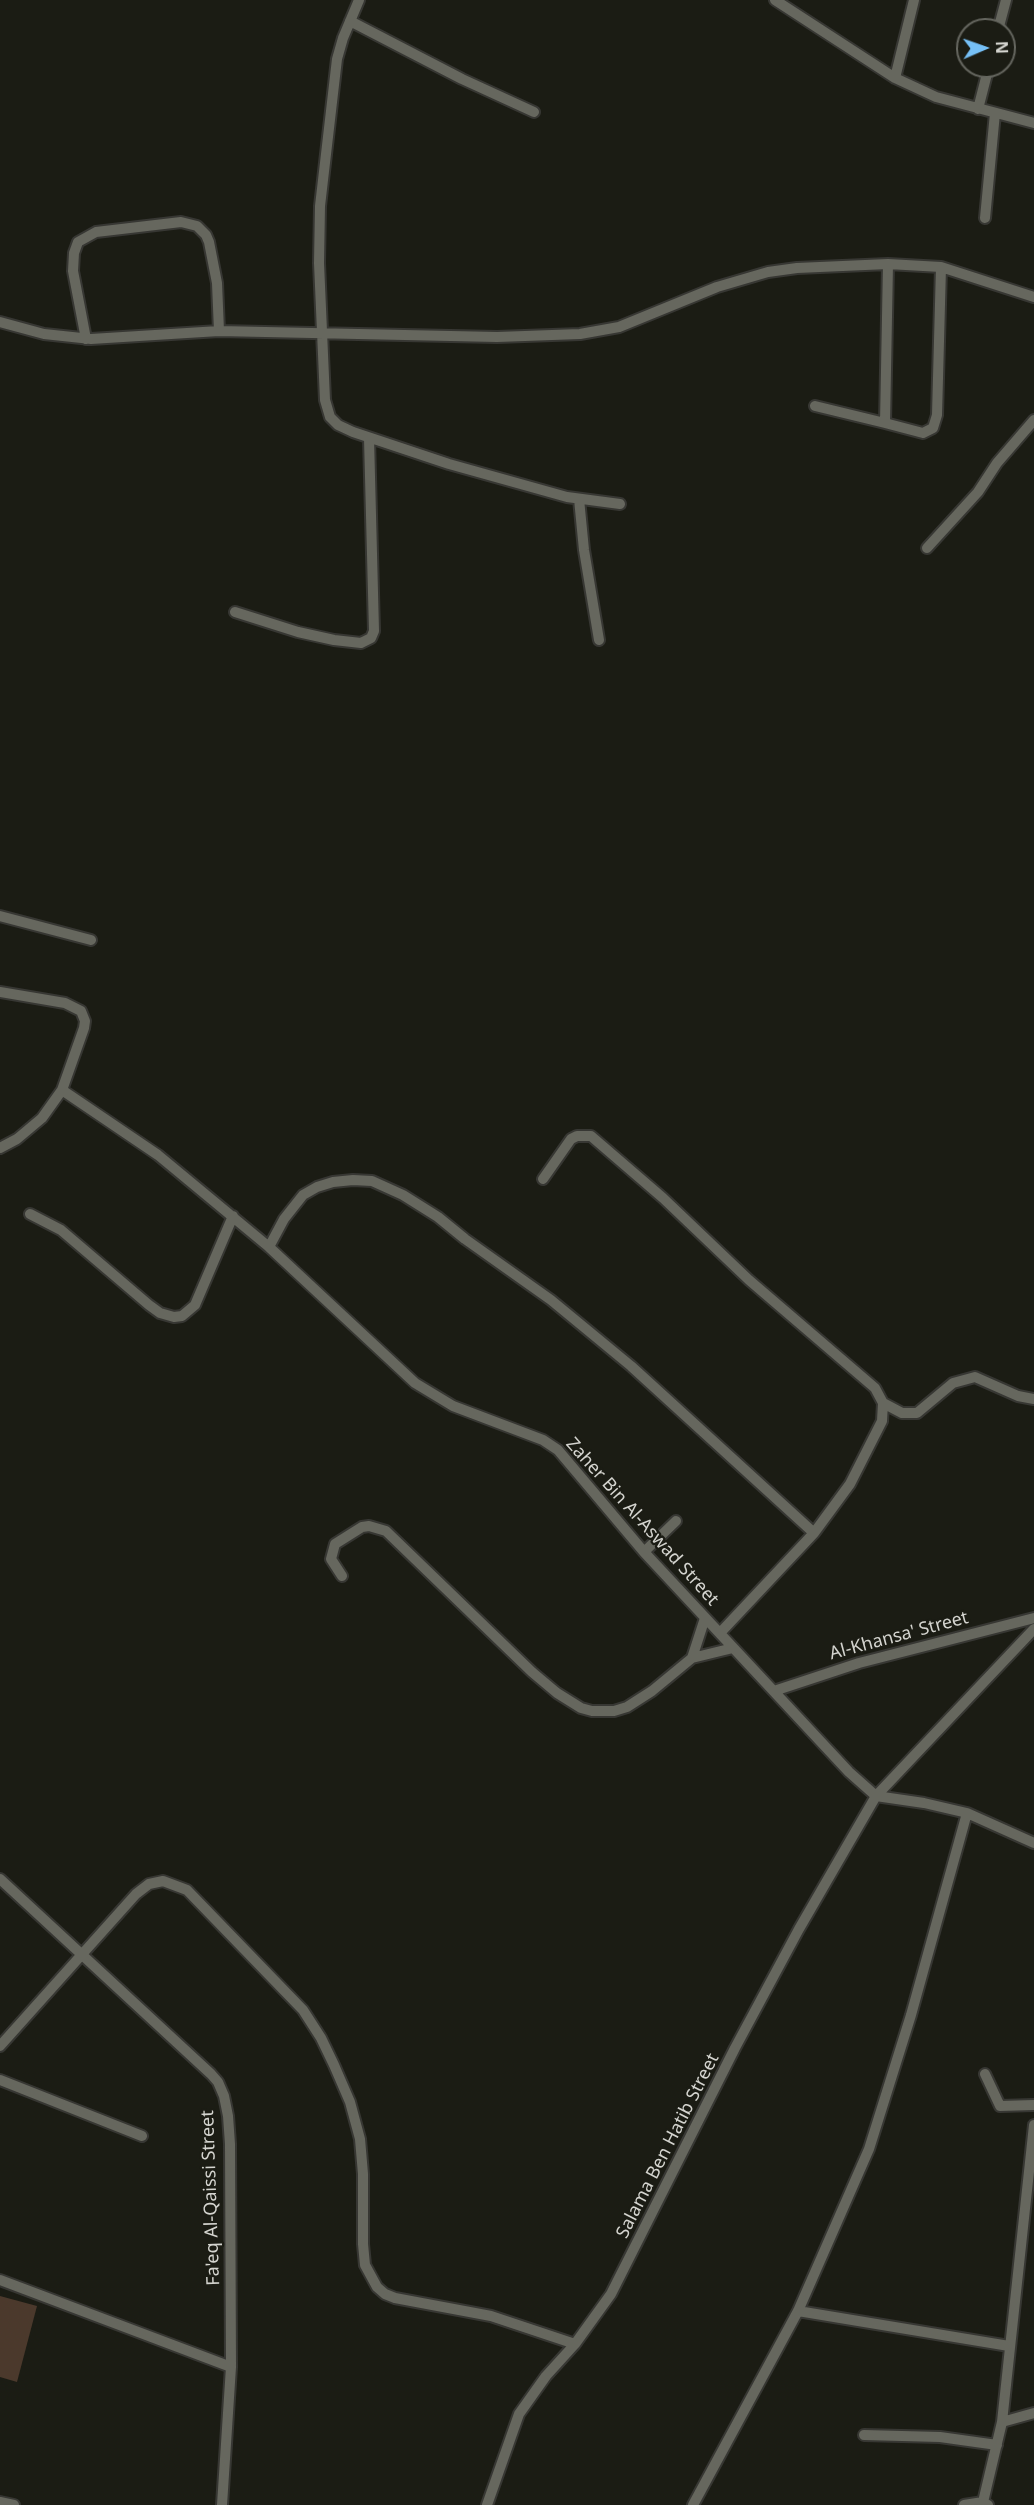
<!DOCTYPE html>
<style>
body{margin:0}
#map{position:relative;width:1034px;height:2505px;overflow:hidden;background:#1b1c14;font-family:"Noto Sans",sans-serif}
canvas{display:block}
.north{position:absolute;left:956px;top:18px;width:60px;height:60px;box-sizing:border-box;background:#1b1c14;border:2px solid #65665f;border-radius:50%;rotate:88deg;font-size:16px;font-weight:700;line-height:24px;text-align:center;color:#d4d4cf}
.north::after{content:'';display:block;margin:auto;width:21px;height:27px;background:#76c0f7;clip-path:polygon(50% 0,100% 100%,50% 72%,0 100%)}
</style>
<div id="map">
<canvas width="1034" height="2505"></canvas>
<div class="north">N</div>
</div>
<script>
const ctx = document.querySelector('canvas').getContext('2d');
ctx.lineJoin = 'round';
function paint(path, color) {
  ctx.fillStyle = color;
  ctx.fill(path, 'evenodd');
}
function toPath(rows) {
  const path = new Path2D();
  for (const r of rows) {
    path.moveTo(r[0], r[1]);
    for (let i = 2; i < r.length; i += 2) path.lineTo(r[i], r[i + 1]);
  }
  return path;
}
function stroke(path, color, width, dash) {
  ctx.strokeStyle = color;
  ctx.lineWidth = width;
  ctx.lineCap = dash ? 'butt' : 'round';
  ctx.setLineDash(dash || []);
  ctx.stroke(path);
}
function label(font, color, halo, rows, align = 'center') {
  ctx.font = font + ' "Noto Sans",sans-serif';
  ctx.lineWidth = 4.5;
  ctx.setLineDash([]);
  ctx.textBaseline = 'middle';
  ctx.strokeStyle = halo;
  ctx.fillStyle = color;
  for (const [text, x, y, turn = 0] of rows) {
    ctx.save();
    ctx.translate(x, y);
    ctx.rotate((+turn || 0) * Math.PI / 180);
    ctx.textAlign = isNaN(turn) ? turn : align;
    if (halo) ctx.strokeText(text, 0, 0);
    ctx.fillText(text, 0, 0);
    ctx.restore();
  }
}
paint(toPath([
 [0,2296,37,2306,17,2382,0,2377]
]), '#4b392c');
const minor = toPath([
 [359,0,343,38,337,59,320,206,319,263,325,400,330,417,338,425,353,432,449,464,567,497,620,504],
 [775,0,895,78,936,97,1034,123],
 [350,21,462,79,534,112],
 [998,30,1006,0],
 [895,78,914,0],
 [978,109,989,66],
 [985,218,995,113],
 [888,264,885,423,923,433,933,428,937,415,941,267],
 [0,322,44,334,91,339,219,331,497,337,580,334,619,327,717,287,768,272,797,268,888,264,941,267,1034,297],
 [86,339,73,271,74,253,78,242,96,232,181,222,197,226,206,235,209,242,217,283,219,331],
 [815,406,885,423],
 [579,499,584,550,599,640],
 [927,548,978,492,997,463,1034,420],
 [235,612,298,632,334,640,361,643,371,638,374,631,369,438],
 [0,916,91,940],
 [0,992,65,1003,81,1011,85,1021,84,1028,62,1090,158,1155,269,1247],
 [0,1148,17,1139,42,1118,62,1090],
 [543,1179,571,1139,577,1136,591,1136,663,1198,749,1280,875,1388,883,1403,882,1421,850,1484,814,1533],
 [30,1214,61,1230,149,1305,160,1313,174,1317,182,1316,195,1305,233,1216],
 [883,1403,902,1413,917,1413,953,1383,975,1377,1018,1396,1034,1399],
 [644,1552,676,1521],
 [342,1576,331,1559,335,1544,362,1527,369,1526,386,1531,532,1672,557,1693,581,1708,592,1711,614,1711,627,1707,652,1691,692,1658,705,1618],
 [720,1633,814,1533,631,1366,551,1300,465,1239,438,1217,403,1195,372,1181,353,1180,333,1182,317,1187,303,1195,284,1219,269,1247,415,1383,453,1406,543,1440,558,1450,644,1552,849,1772,876,1796,924,1803,967,1813,1034,1843],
 [692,1658,733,1648],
 [774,1691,859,1663,1034,1618],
 [0,1879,211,2074,218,2082,224,2096,228,2116,230,2144,231,2367,222,2505],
 [0,2046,136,1894,149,1884,163,1881,187,1890,303,2010,321,2038,334,2065,350,2102,360,2139,363,2174,363,2244,365,2265,377,2287,385,2294,395,2298,491,2316,575,2344],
 [985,2074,1000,2106,1034,2105],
 [0,2080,142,2136],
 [0,2280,231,2367],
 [798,2311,1009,2346],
 [1002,2422,1034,2413],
 [864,2435,940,2437,997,2445],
 [0,2502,14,2505],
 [983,2502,1002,2422,1034,2125],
 [487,2505,519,2414,546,2376,575,2344,611,2294,735,2048,799,1929,876,1796,1034,1629],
 [693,2505,798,2311,869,2149,911,2015,967,1813],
 [964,2505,983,2502,988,2505]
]);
stroke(minor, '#373733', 14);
stroke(minor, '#66675e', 10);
label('18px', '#d4d4cf', '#1b1c14', [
 ["Zaher Bin Al-Aswad Street",642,1522,48],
 ["Al-Khansa' Street",899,1636,-15],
 ["Salama Ben Hatib Street",668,2146,-63],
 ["Fa'eq Al-Qaissi Street",211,2198,-92]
]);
</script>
